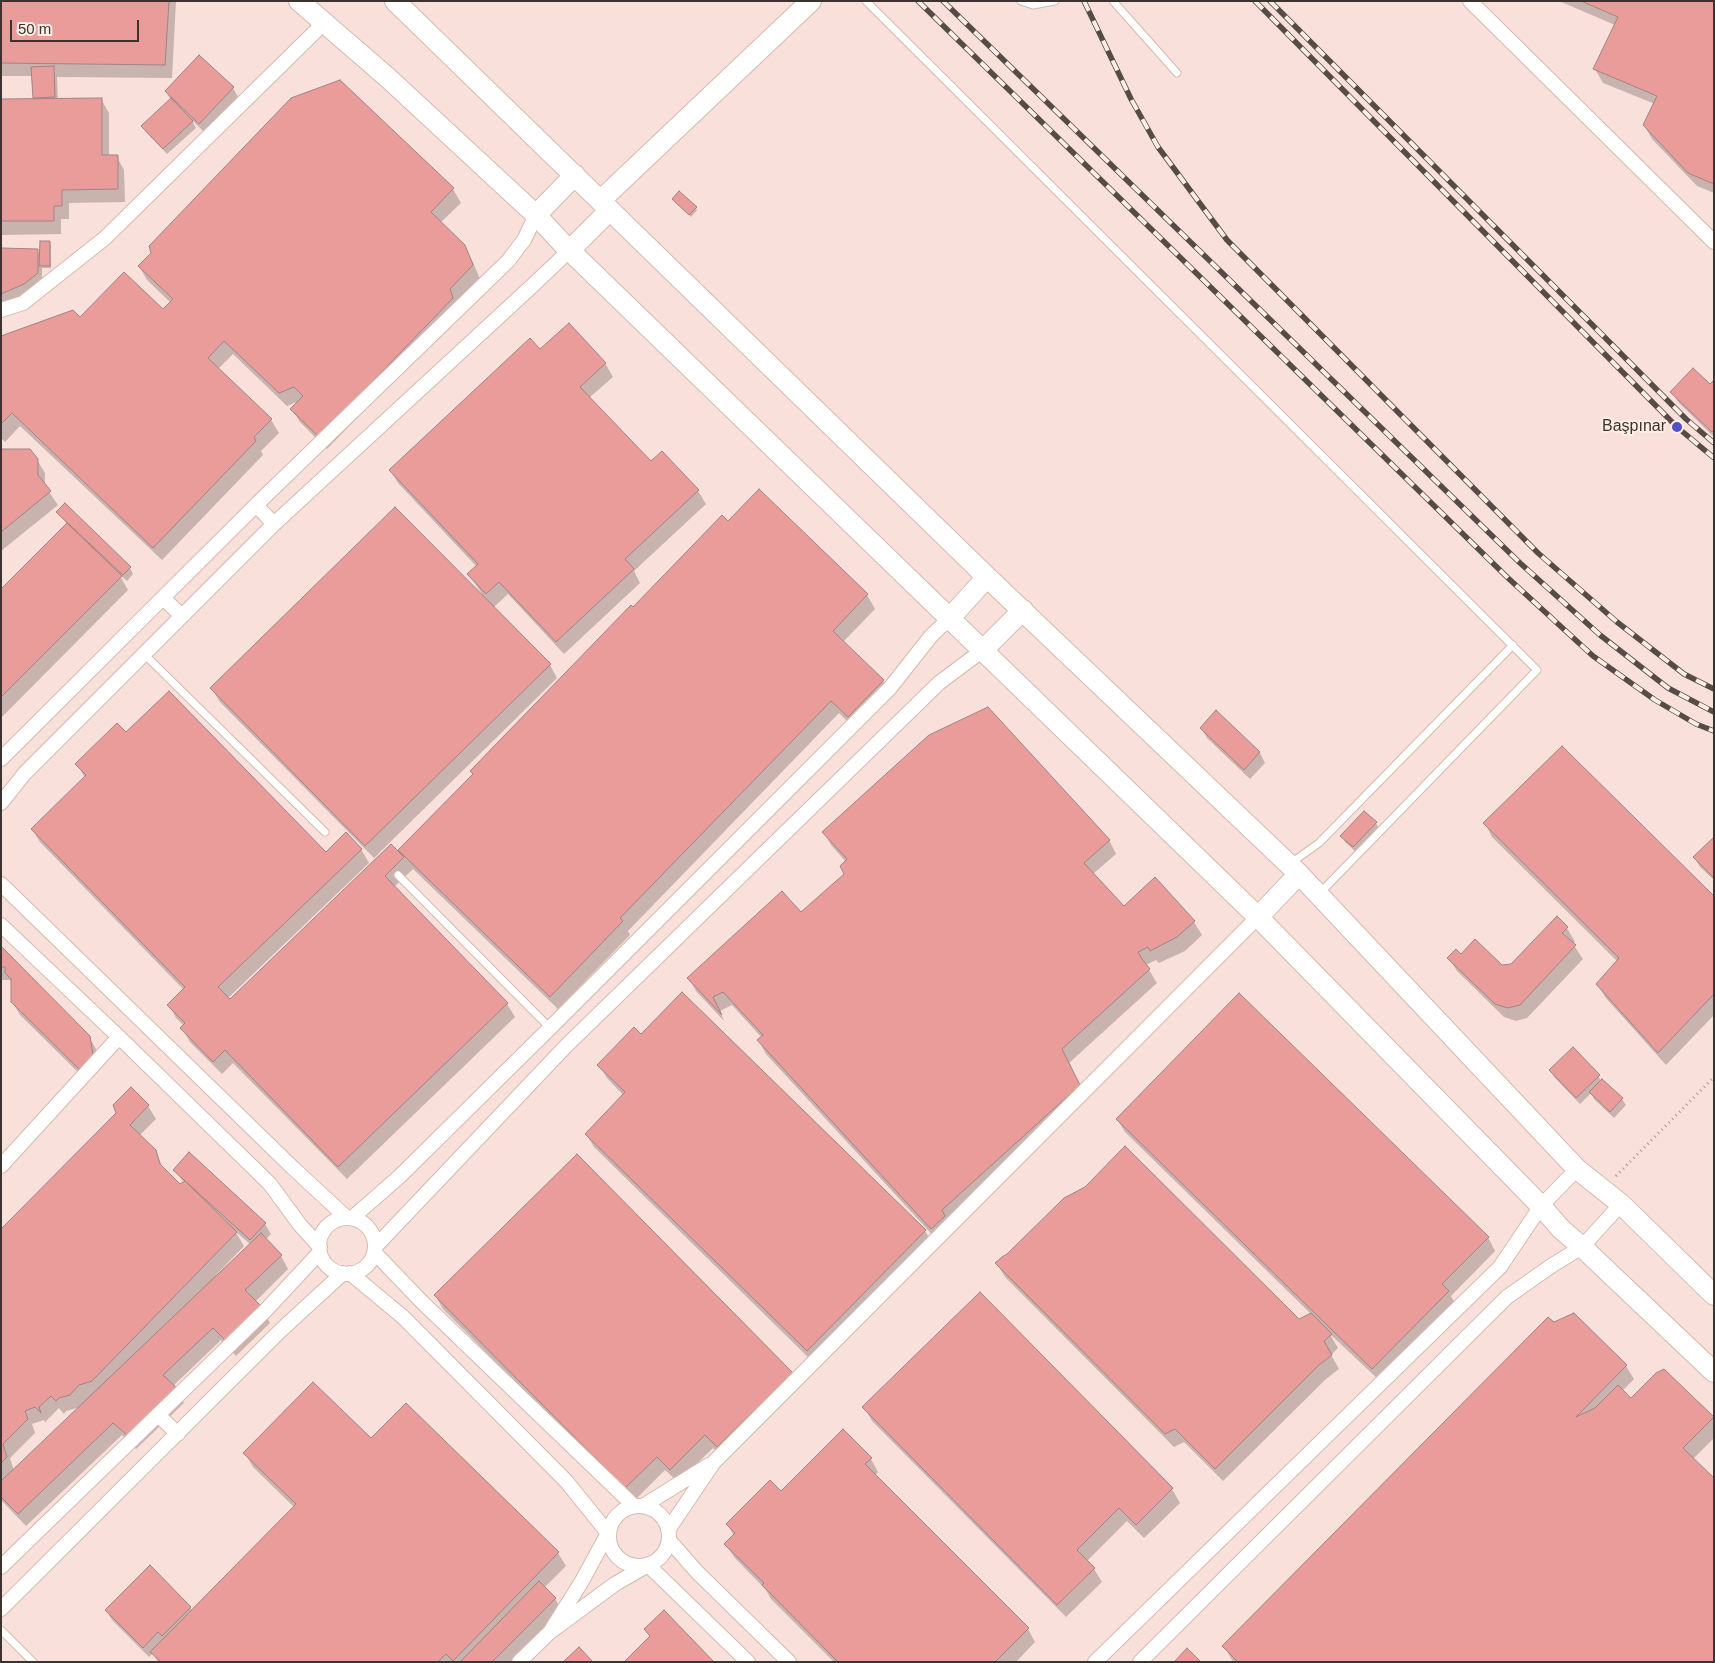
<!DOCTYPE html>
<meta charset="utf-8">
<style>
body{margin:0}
#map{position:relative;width:1715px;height:1663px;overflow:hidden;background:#fcede5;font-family:Arial,sans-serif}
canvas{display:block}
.frame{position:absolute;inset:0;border:2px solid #3c332e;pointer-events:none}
.scale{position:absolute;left:10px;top:20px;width:129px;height:22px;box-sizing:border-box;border:2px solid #3c332e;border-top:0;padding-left:6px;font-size:15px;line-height:18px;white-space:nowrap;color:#3c332e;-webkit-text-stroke:4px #fcede5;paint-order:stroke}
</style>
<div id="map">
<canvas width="1715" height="1663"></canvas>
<div class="frame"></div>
<div class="scale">50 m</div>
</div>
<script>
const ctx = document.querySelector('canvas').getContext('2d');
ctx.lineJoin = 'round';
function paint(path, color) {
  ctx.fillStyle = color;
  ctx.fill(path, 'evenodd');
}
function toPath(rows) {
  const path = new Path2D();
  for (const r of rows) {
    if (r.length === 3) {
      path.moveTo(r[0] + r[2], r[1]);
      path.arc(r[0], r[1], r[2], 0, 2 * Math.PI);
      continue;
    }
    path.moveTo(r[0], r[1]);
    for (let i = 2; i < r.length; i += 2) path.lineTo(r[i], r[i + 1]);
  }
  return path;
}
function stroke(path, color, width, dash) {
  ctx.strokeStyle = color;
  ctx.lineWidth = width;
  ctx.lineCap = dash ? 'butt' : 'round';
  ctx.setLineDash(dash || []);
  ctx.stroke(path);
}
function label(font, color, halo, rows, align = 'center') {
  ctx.font = font + ' Arial,sans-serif';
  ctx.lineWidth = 4;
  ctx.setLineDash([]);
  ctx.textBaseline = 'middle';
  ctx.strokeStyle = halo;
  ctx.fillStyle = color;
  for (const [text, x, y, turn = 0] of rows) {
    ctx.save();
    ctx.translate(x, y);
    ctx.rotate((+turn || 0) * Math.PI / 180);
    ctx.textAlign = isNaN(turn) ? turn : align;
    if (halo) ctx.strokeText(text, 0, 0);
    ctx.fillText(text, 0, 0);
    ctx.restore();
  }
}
paint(toPath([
 [1,1,1714,1,1714,1662,1,1662]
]), '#fae0da');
paint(toPath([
 [1,1,176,1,172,78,57,77,58,100,101,99,109,113,109,157,117,157,124,170,125,202,69,203,69,219,61,219,61,234,1,235,1,100,35,100,33,76,1,76],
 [1559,1,1714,1,1714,193,1697,186,1652,139,1644,125,1655,104,1603,83,1595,69,1615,25],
 [340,81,453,189,461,203,440,223,464,246,472,260,480,279,460,312,327,449,300,422,292,409,299,401,287,406,233,354,218,369,271,420,279,433,261,451,263,455,162,560,20,426,5,442,1,438,1,338,80,318,163,311,171,303,147,280,139,266],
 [233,88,238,97,205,133,192,120,196,128,167,154,146,132,143,126,171,100,166,92],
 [675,202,696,208,697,210,691,217],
 [50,242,51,245,51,268,42,268,42,283,30,294,1,306,1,250,37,250,41,257],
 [540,351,605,363,613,377,589,398,651,463,662,452,698,491,706,504,634,571,640,583,564,654,508,594,493,608,550,665,557,678,374,858,220,702,212,689,482,594,469,574,477,567,398,483,390,470],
 [1714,382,1714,437,1678,402,1672,392,1710,386],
 [1,450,37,460,45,473,45,486,58,505,1,551],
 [759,491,867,595,875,609,843,642,883,681,891,694,856,730,839,713,628,931,630,935,558,1009,413,869,394,887,507,1004,515,1017,347,1179,233,1063,222,1074,190,1042,182,1028,184,1026,176,1018,169,1005,184,990,40,842,32,829,85,778,77,764,126,734,326,853,361,849,369,863,228,998,230,1001,398,852,473,775,471,771,633,609,728,522],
 [57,512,130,568,133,574,127,581,119,574,128,590,1,718,1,590,67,524],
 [1216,712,1260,753,1265,763,1250,779,1207,738,1201,728],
 [1376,823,1379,829,1357,853,1345,842,1342,836],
 [1485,823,1714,898,1714,1015,1666,1065,1605,997,1598,984,1617,961,1492,837],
 [824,832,1109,840,1116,854,1093,874,1124,908,1155,879,1194,922,1202,935,1185,951,1159,963,1156,960,1146,965,1157,983,1069,1063,1087,1099,949,1224,939,1242,766,1054,759,1041,762,1038,732,1005,720,1011,724,1021,696,991,689,978,801,914,845,874,846,862,831,845],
 [1714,839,1714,880,1700,867,1694,857],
 [1567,928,1575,942,1573,944,1583,959,1527,1018,1516,1021,1504,1017,1457,971,1449,958,1461,956,1502,966,1512,965],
 [1,948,89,1037,97,1051,100,1069,88,1082,20,1015,12,1001,12,983,10,980,1,980],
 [682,994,925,1231,933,1244,815,1364,594,1147,586,1134,624,1096,607,1078,599,1065,641,1035],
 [1573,1049,1601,1080,1622,1099,1626,1105,1614,1118,1594,1099,1591,1093,1580,1104,1554,1077,1551,1071],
 [148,1106,156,1119,139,1136,155,1151,164,1170,179,1184,184,1183,175,1170,265,1224,271,1234,265,1240,281,1256,288,1269,255,1302,263,1310,270,1323,236,1356,221,1340,173,1386,184,1403,136,1449,122,1435,26,1526,1,1500,1,1231],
 [235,1231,251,1245,217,1277,216,1275,244,1246],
 [81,1407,14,1471,10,1458,35,1433,32,1424,44,1420,46,1423,46,1421,59,1408,64,1414,66,1411],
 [1117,1119,1488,1237,1495,1251,1451,1296,1456,1305,1381,1382,1329,1333,1338,1348,1331,1355,1339,1369,1326,1379,1223,1481,1184,1442,1174,1447,1005,1277,997,1264,1299,1320,1311,1314,1125,1132],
 [980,1294,1172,1489,1180,1503,1144,1538,1127,1521,1087,1561,1094,1569,1102,1582,1066,1617,872,1421,864,1407],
 [435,1295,792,1373,800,1387,726,1460,713,1448,678,1482,665,1470,634,1501,443,1309],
 [1574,1314,1626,1366,1634,1379,1622,1391,1631,1400,1713,1418,1714,1420,1714,1438,1693,1459,1714,1662,1234,1662,1232,1660,1224,1646,1554,1324],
 [371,1440,558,1553,566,1566,544,1588,555,1598,562,1612,513,1662,158,1662,153,1653,149,1657,112,1620,106,1610,190,1607,192,1611,294,1507,253,1467,245,1453],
 [871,1459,878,1472,875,1476,1028,1629,1035,1642,1016,1662,834,1662,771,1599,766,1590,734,1557,726,1544,734,1536,727,1524]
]), '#0003');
const building = toPath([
 [1,1,169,1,165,65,1,63,1,1],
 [1581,1,1714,1,1714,184,1688,173,1643,125,1657,96,1593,69,1618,17,1581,1],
 [199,55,234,87,199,124,165,91,199,55],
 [54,66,55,97,33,98,31,67,54,66],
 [340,80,454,188,431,212,465,245,473,265,450,289,453,298,319,437,290,409,303,396,294,387,279,393,224,341,208,358,272,419,254,437,256,441,153,548,12,413,1,424,1,336,73,310,80,317,124,272,163,309,173,299,138,266,151,253,149,246,291,98,340,80],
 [102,98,102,155,118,155,118,189,62,190,62,206,54,206,54,221,1,221,1,99,102,98],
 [171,98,193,121,163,149,141,126,171,98],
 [679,191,697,207,689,215,672,199,679,191],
 [40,241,50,241,50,266,39,266,40,241],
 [1,248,38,249,38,273,24,284,1,294,1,248],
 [569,323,606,363,580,387,651,461,662,451,699,490,625,559,634,569,556,642,499,582,486,594,467,574,478,564,389,470,530,338,540,349,569,323],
 [1693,368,1710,384,1714,380,1714,430,1712,432,1670,392,1693,368],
 [1,449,30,449,38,459,38,475,51,491,1,532,1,449],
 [759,489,868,594,833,631,884,680,848,717,831,701,620,918,623,921,550,997,398,850,473,774,470,771,631,605,633,607,722,515,728,521,759,489],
 [65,503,131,567,123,575,56,512,65,503],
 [395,507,551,664,365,846,210,688,395,507],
 [67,523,122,576,1,697,1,589,67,523],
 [169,691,326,852,346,832,362,849,218,987,230,999,391,844,404,857,385,876,508,1003,338,1167,225,1050,213,1062,180,1028,185,1023,167,1005,185,987,31,829,86,775,75,764,117,723,126,732,169,691],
 [988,707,1110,840,1084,863,1124,906,1155,877,1195,921,1177,937,1150,951,1148,947,1138,952,1142,959,1150,969,1062,1049,1080,1085,942,1210,945,1216,931,1229,757,1040,763,1035,723,992,713,997,722,1015,687,978,782,891,801,912,844,874,840,866,847,859,822,832,929,735,988,707],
 [1216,710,1260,752,1244,770,1200,728,1216,710],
 [1562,746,1714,896,1714,994,1658,1053,1596,984,1619,958,1483,823,1562,746],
 [1364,811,1377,822,1353,847,1340,836,1364,811],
 [1714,837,1714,878,1693,857,1714,837],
 [1557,916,1568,927,1562,933,1576,945,1520,1005,1508,1008,1495,1004,1447,958,1456,949,1461,954,1475,939,1502,965,1511,964,1557,916],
 [1,946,90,1036,93,1055,79,1069,11,1002,11,979,5,973,5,967,1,967,1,946],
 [682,992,926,1230,807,1351,585,1134,625,1092,597,1065,634,1027,641,1034,682,992],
 [1239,993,1489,1237,1442,1284,1449,1291,1372,1369,1116,1119,1239,993],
 [1573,1047,1600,1075,1576,1098,1549,1070,1573,1047],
 [1602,1079,1623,1098,1610,1112,1589,1092,1602,1079],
 [131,1087,149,1105,130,1125,156,1150,160,1164,180,1184,185,1181,237,1232,92,1381,79,1385,70,1395,59,1398,56,1401,51,1396,39,1407,41,1413,35,1407,25,1411,28,1419,3,1444,7,1457,1,1463,1,1229,116,1113,113,1105,131,1087],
 [1125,1146,1299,1319,1311,1313,1332,1334,1324,1341,1332,1355,1319,1365,1215,1469,1175,1429,1165,1434,995,1263,1002,1257,1007,1254,1064,1198,1085,1187,1125,1146],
 [189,1152,266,1223,250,1240,173,1170,189,1152],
 [577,1154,793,1373,717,1447,705,1435,670,1470,657,1457,625,1488,434,1295,577,1154],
 [261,1233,282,1255,245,1290,264,1309,228,1343,213,1328,163,1375,178,1389,128,1436,113,1423,18,1514,1,1497,1,1481,261,1233],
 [980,1292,1173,1488,1136,1525,1119,1508,1077,1550,1095,1568,1057,1605,862,1407,980,1292],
 [1574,1313,1627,1365,1576,1417,1595,1408,1618,1385,1631,1398,1656,1373,1664,1369,1714,1417,1683,1448,1714,1478,1714,1662,1238,1662,1222,1646,1548,1317,1554,1322,1574,1313],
 [313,1382,371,1438,406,1403,559,1552,453,1661,446,1654,438,1662,161,1662,150,1652,296,1504,243,1453,313,1382],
 [843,1429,872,1458,865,1464,1029,1628,995,1662,838,1662,762,1585,764,1583,724,1544,735,1533,726,1524,770,1480,781,1491,843,1429],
 [150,1565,191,1607,162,1636,158,1632,143,1648,105,1610,150,1565],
 [539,1581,556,1598,492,1662,460,1662,539,1581],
 [664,1610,714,1662,624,1662,650,1636,644,1629,664,1610],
 [579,1647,593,1662,563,1662,579,1647],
 [1187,1648,1201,1662,1174,1662,1187,1648]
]);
paint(building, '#ea9c9a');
stroke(building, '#9f8584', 1);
const lane = toPath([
 [866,1,1537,670,1319,894],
 [1021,1,1033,5,1055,1],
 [1113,1,1177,73],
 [144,654,325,832],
 [1291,863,1319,843,1513,645],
 [398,875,550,1028],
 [1,1630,33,1662]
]);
const street = toPath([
 [1470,1,1714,242],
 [1,310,23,303,105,238,325,22],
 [256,505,274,524],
 [163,598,182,616],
 [1,759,256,505,508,261,524,240,536,215],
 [1,803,25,773,274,524,532,286,570,250],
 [1,884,293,1168,347,1218],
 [1,925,119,1037,270,1184,300,1225,320,1247],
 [1,1166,119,1037],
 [352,1218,400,1176,550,1028,890,688,931,636,950,618],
 [347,1246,28],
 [375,1247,566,1046,939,683,983,650],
 [375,1253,421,1301,634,1506],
 [350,1273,403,1317,566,1481,608,1533,582,1581,550,1632],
 [158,1415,178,1434],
 [639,1536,30],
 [643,1506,709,1465],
 [668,1530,714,1462,1258,917],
 [669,1540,697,1572,789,1662],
 [1,1567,265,1311,320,1252],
 [1,1609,280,1331,343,1273],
 [519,1662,550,1632,615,1584,648,1565,748,1662],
 [1095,1662,1500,1267,1541,1206,1577,1169],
 [1140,1662,1507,1297,1551,1266,1582,1247,1621,1204]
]);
const secondary = toPath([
 [299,1,387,77,536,215,563,244,1258,917,1541,1206,1561,1229,1582,1247,1714,1372],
 [395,1,987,577,1299,874,1577,1169,1621,1204,1714,1295],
 [601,200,811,1],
 [536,215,575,175],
 [570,250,610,210],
 [950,618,987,577],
 [983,650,1023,610],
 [1258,917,1299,874]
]);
stroke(lane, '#d2bbae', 9);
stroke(street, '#d2bbae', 16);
stroke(secondary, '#d2bbae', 22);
stroke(toPath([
 [1616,1176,1714,1077]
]), '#a99c96', 3, [1, 4]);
stroke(lane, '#fff', 7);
stroke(street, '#fff', 14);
stroke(secondary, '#fff', 20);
const rail = toPath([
 [918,1,1508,578,1593,656,1655,700,1696,724,1714,731],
 [943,1,1520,563,1600,635,1668,688,1714,712],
 [1084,1,1131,99,1158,147,1227,240,1538,553,1617,622,1684,674,1714,689],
 [1255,1,1677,427,1714,458],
 [1270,1,1686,419,1714,443]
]);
stroke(rail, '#554c46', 5.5);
stroke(rail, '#fcede5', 4, [11]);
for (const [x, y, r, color] of [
 [1677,427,6,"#5051c7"]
]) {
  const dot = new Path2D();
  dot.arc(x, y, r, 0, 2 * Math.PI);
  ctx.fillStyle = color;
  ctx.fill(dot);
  stroke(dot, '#fcede5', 2);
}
label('16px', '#3c332e', '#fcede5', [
 ["Başpınar",1666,427]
], 'right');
</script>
